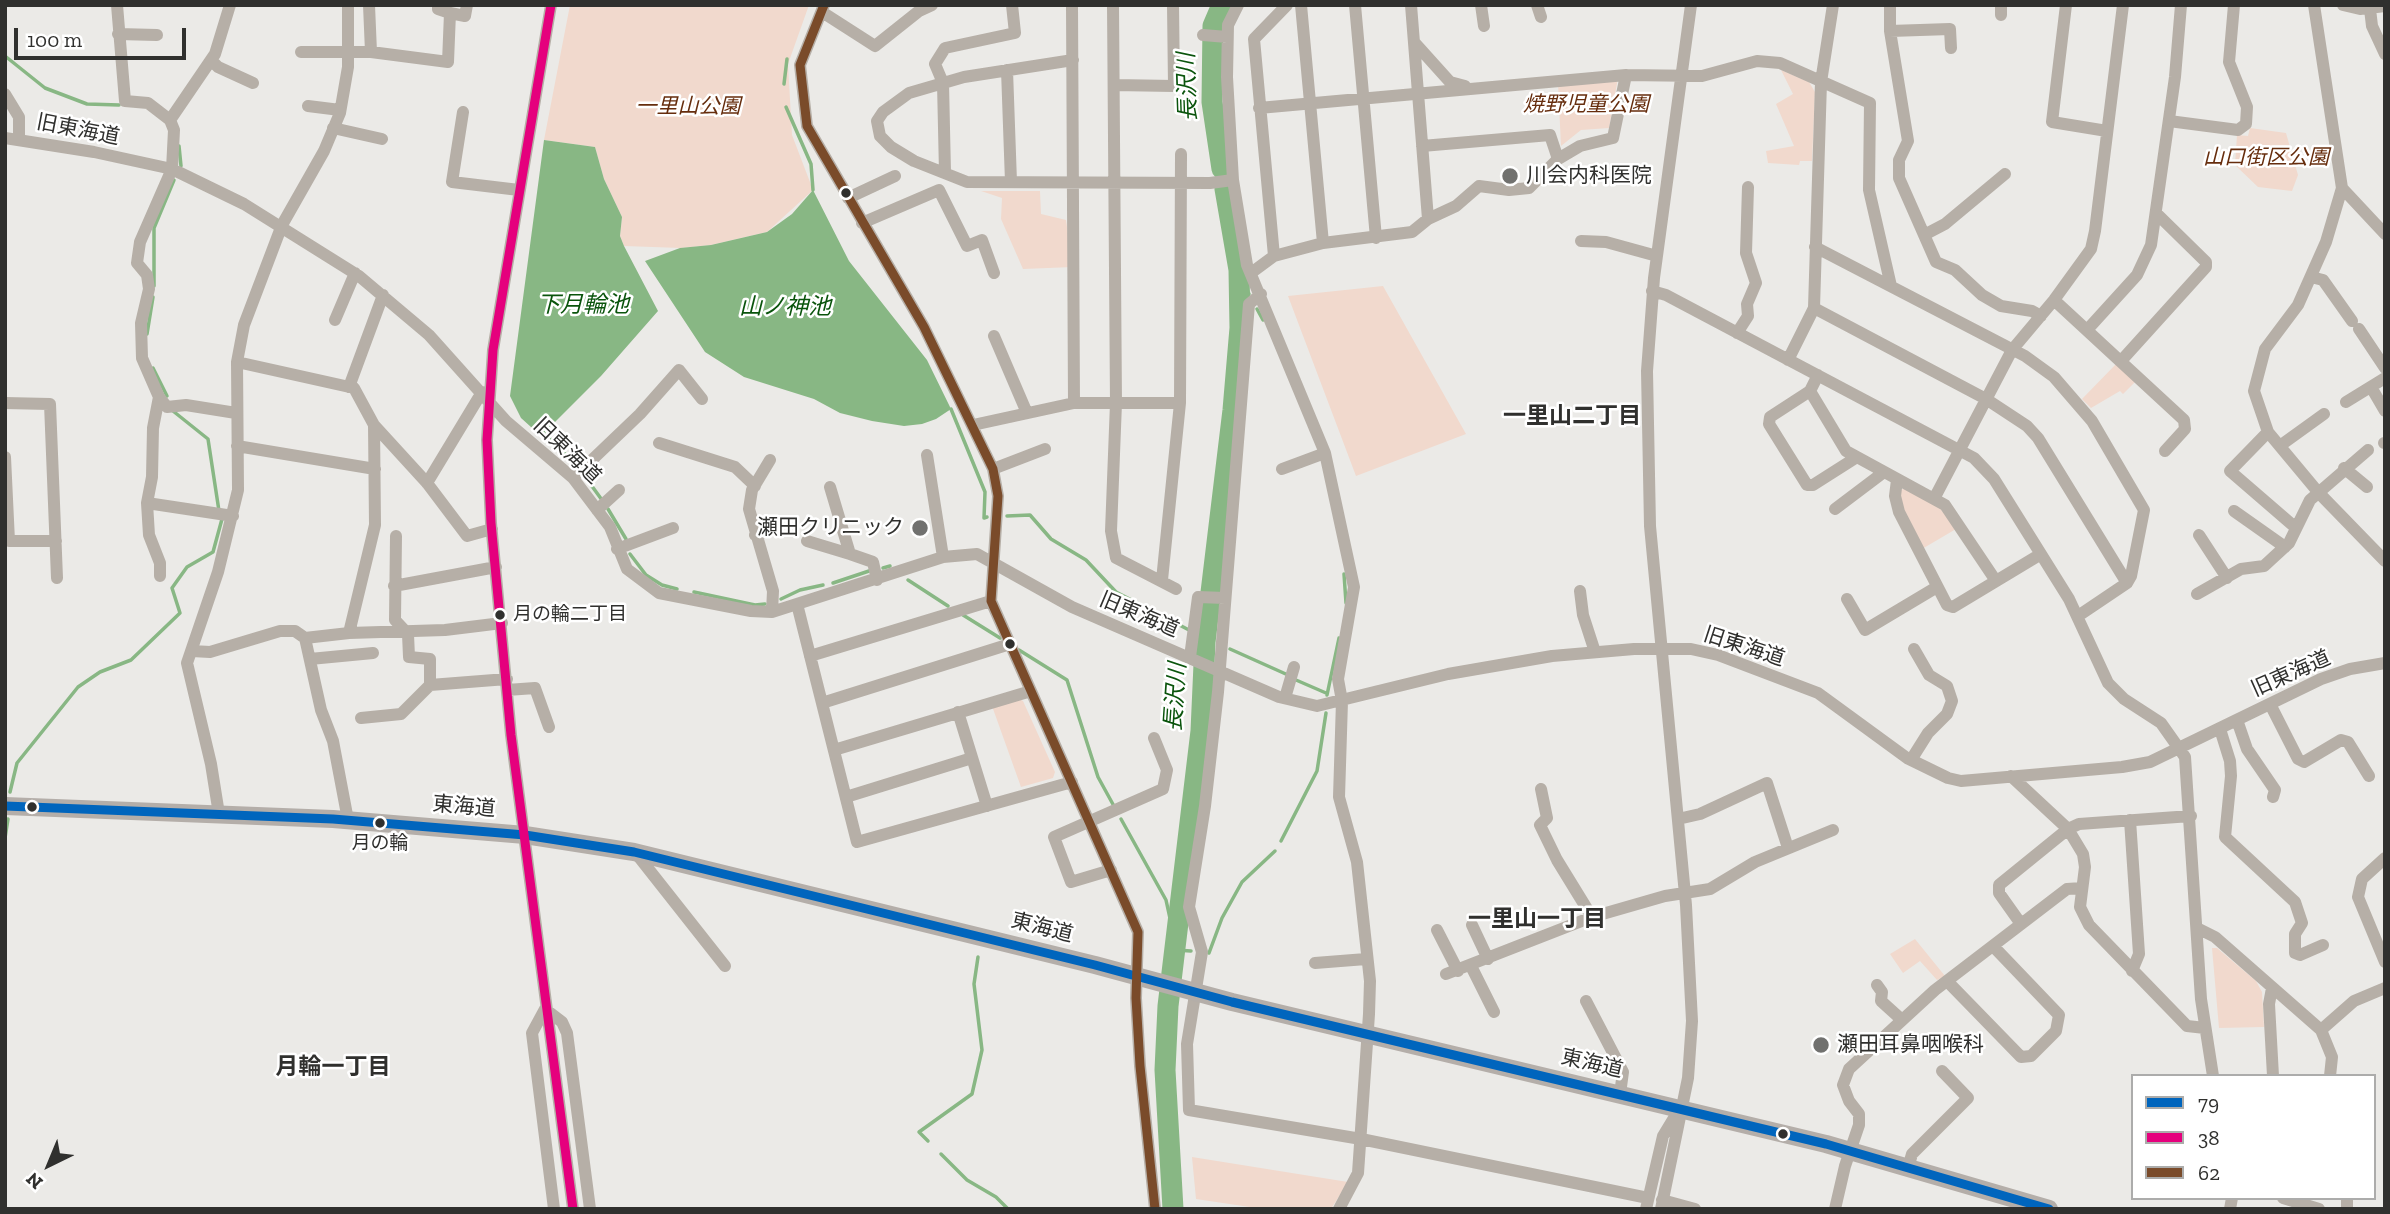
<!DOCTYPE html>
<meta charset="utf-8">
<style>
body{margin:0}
#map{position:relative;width:2390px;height:1214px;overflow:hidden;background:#ebeae7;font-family:"Zilla Slab",serif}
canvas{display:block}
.frame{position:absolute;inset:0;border:7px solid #30302e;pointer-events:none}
.legend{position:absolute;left:2131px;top:1074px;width:245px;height:126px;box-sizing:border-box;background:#fff;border:2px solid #acacab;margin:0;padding:9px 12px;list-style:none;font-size:21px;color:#30302e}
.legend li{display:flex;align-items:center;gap:14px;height:35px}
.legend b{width:35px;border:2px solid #acacab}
.north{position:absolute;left:14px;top:1130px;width:70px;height:70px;-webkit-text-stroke:5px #fff;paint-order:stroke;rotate:223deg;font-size:19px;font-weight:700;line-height:28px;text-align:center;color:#30302e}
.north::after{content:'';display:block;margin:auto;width:24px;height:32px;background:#30302e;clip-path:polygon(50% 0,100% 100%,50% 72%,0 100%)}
.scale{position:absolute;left:14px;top:28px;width:172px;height:32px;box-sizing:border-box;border:4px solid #30302e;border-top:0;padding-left:9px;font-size:21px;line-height:24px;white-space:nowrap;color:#30302e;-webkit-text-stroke:5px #fff;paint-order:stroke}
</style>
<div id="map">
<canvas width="2390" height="1214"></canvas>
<div class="frame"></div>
<ul class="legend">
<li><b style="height:9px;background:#0065bd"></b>79</li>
<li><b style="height:9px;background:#e5007d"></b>38</li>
<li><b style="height:9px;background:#7a4b2a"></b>62</li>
</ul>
<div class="north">N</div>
<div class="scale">100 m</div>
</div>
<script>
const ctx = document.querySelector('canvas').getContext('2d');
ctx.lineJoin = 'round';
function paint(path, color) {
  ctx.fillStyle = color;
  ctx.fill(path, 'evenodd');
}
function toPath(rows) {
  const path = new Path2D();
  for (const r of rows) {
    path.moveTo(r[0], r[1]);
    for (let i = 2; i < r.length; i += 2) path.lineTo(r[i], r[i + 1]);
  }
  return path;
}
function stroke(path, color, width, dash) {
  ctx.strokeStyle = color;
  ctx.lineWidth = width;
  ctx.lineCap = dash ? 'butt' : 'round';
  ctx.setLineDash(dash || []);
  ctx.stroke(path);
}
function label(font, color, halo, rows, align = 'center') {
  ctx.font = font + ' "Zilla Slab","Noto Sans JP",serif';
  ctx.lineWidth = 5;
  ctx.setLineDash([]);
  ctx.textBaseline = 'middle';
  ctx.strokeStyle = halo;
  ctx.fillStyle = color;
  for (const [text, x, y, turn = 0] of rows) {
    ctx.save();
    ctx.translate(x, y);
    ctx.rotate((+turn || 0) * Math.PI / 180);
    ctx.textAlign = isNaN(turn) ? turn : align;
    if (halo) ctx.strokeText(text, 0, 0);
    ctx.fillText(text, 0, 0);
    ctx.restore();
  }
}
paint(toPath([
 [570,5,809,5,788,64,792,135,813,190,767,232,711,245,681,248,624,246,620,236,622,217,604,179,595,147,544,140],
 [1781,70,1809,82,1815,92,1812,161,1800,161,1799,165,1768,163,1766,151,1794,146,1776,104,1793,94],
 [1618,78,1609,128,1581,130,1561,146,1558,83],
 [2250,128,2286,133,2298,175,2292,191,2258,187,2235,165,2237,135,2248,136],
 [981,191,1040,191,1041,214,1066,220,1073,267,1023,269,1001,219,1002,198],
 [1383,286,1466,434,1356,476,1288,296],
 [2117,363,2136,381,2123,394,2120,391,2091,408,2082,399],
 [1904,488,1939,507,1956,529,1922,549,1905,516,1899,492],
 [1017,698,1023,701,1055,772,1053,778,1021,787,992,706],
 [1915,939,1945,976,1937,980,1920,961,1903,973,1890,954],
 [2212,948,2217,948,2256,981,2262,992,2264,1027,2219,1028],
 [1192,1157,1348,1182,1331,1209,1263,1209,1196,1199]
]), '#f1d9cd');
paint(toPath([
 [544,140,595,147,604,179,622,217,620,236,624,246,658,311,601,376,541,436,521,418,510,396],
 [813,190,849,261,927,360,951,409,936,419,922,424,904,426,872,421,840,413,814,399,744,377,705,352,645,261,680,248,711,245,767,232,792,214]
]), '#88b784');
stroke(toPath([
 [5,56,45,88,87,104,119,105],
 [784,84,787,59],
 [786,107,811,164,813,190],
 [179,146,181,166],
 [1242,279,1249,294],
 [154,286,154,228,174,180],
 [1257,309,1263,320],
 [147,334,153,297],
 [153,368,167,396],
 [951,409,985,492,984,518,987,517],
 [173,411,208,439,219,511],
 [545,434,574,463],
 [586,478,602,500],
 [608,509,626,539],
 [1007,516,1030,515,1051,539,1086,560,1116,592,1189,630],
 [630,554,646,575,662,585,677,589],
 [883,568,890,566],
 [1344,574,1346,603],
 [908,580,948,606],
 [833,583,869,571],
 [694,592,755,605,765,604],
 [781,599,800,590,823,585],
 [963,615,1000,638],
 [1196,633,1212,640],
 [1230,649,1288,675],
 [1019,650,1067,680,1098,777,1115,808],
 [1296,680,1326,693],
 [1327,695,1339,638],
 [10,792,17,763,78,687,100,672,131,660,180,613,172,588,187,567,213,552,222,519],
 [1121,819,1166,900,1176,946],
 [5,838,8,819],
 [1281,841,1317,771,1326,713],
 [1175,950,1191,951],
 [1209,953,1222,918,1242,882,1275,851],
 [928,1141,919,1132,972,1094,982,1050,974,984,978,957],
 [941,1154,967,1180,996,1197,1008,1209]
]), '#88b784', 3.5);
stroke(toPath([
 [1222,169,1212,102,1213,26,1222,5],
 [1173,1209,1165,1070,1168,1006,1201,731,1205,642,1233,410,1240,328,1239,270,1225,189]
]), '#88b784', 21);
stroke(toPath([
 [117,5,125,101,148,103,170,120,174,130,172,169,140,242,137,263,147,275,149,289,141,323,142,358,159,397,153,428,152,477,147,503,149,535,160,563,160,576],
 [369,5,371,52,448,62,450,13,465,16,467,5],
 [438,5,438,9,450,13],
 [551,5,493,350,487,440,491,523,511,735,573,1209],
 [824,5,800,65,807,126,924,327,993,469,998,496,991,601,1138,932,1136,998,1140,1066,1155,1209],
 [1072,5,1074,403],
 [1113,5,1116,403,1111,531,1116,558,1176,589],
 [1238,5,1228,25,1227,77,1233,180,1247,265,1325,453,1354,587,1338,679,1342,701,1339,797,1357,862,1370,981,1369,1014,1358,1173,1339,1209],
 [1301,5,1323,243],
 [1355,5,1376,238],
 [1411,5,1428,219],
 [1481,5,1484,26],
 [1537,5,1541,17],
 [1890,5,1890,31,1908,141,1899,160,1899,178,1936,262,1955,270,1982,295,2001,306,2032,311,2041,316],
 [2001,5,2001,15],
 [2066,5,2052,122,2107,131],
 [2314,5,2342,188,2326,242,2298,305,2265,349,2254,391,2268,432,2318,492,2385,561],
 [2343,5,2360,9,2385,6],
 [2370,9,2372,26,2385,54],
 [822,12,875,46,919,11,932,5],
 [1890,31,1950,29,1951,48],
 [118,34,157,35],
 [1203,35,1227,37],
 [1414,42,1450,82,1465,86],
 [301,52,371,52],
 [211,60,218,67,253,83],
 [1073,60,964,77,909,93,883,112,877,121,880,136,891,147,914,161,967,182,1210,183,1233,180],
 [1007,70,1011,182],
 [1114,85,1174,86,1173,5],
 [5,94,19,117,19,139],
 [308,106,340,110],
 [1259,108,1626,75,1702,76,1757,61,1780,63,1870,103,1869,190,1891,286],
 [463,112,452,182,519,190],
 [170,120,215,54,230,5],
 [2169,121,2238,130,2246,124,2247,107,2229,62,2234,5],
 [333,128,382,139],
 [5,138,94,152,172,169,244,204,359,276,429,335,506,421,573,478,610,527,627,569,659,593,751,611,772,612,943,557,977,554,1072,607,1279,697,1317,706,1448,674,1552,656,1634,649,1691,649,1718,655,1818,693,1907,758,1948,778,1961,781,2122,767,2150,762,2321,679,2350,669,2385,663],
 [1422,146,1550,135,1558,159],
 [945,173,943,83,935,64,945,48,1015,33,1012,5],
 [2342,188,2385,234],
 [848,198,895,176],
 [862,223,939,190,967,246,982,240,994,273],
 [1924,235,1945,224,2005,174],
 [1581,241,1606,242,1657,256],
 [1815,247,2025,356,2054,377,2092,421,2144,510,2131,576,2127,583,2078,616],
 [1274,256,1254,39,1287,5],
 [1251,273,1274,256,1323,243,1412,232,1428,219,1456,206,1479,186,1509,190,1529,188,1558,159,1580,146,1613,138,1626,75],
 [2311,277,2323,280,2352,321],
 [1652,291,1666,295,1974,458,1994,479,2069,599,2108,683,2124,699,2161,723,2185,757,2201,999,2213,1076],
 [1261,294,1249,304,1218,692,1205,806,1189,907,1202,952,1187,1044,1189,1110,1361,1139,1648,1198],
 [2054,300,2184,420,2185,429,2165,451],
 [1814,308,1986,399,2027,426,2038,438,2127,583],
 [335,320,355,273],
 [2359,329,2385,368],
 [2087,330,2137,275,2151,245,2175,77,2181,5],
 [1737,333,1748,316,1747,304,1756,283,1746,253,1748,187],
 [994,336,1027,413],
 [1788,360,1814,308,1821,82,1833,5],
 [2121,361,2206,267,2206,262,2157,214],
 [237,362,354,388,374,425,427,483,467,536,492,529],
 [1818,375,1810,391,1846,451,1945,505,1996,581],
 [349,387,383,295],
 [2371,387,2385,411],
 [1810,391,1770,417,1769,424,1807,485,1813,485,1857,457],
 [159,397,167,407,186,405,236,413],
 [2346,402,2385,378],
 [5,403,50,404,57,578],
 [973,425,1074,403,1180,403],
 [2268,432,2230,471,2296,528],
 [659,443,735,467,755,486],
 [2384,443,2385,443],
 [2281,445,2324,414],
 [237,446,375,469],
 [927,455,943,557],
 [5,457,9,541,56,541],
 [770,460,752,490,749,509,773,591,772,612],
 [2344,468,2367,487],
 [993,469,1045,449],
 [1282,469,1325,453],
 [573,478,640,414,679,370,702,399],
 [1897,480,1895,496,1899,512,1947,605,1953,607,2041,554],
 [427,483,482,392],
 [830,487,850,554,873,562,877,580],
 [1935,497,2012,350,2054,300,2091,249,2095,231,2123,5],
 [147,503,233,516],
 [1835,509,1884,472],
 [597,510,619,490],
 [2234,511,2285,547],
 [755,535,778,528],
 [2199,535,2227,578],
 [396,536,395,620,408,634,409,657,430,659,430,685,507,679],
 [807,541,850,554],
 [617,549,673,528],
 [1162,580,1180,403,1181,154],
 [394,586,496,567],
 [1580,591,1583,615,1595,652],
 [2197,594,2241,569,2264,566,2289,543,2310,500,2368,450],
 [1847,599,1865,630,1937,587],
 [797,604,857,842,1072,782],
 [349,633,375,525,374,425],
 [305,638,321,710,333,741,348,820],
 [192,651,210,652,280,631,295,631,305,638,349,633,445,630,502,623],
 [810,656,991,601],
 [1190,657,1198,597,1225,598],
 [310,659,373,653],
 [507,690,535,688,549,727],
 [1285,698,1294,667],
 [822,703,1010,644],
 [2270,704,2298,759,2304,762,2341,740,2348,742,2369,776],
 [958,712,987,806],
 [361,718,401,714,430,685],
 [2237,720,2247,749,2275,790,2273,797],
 [2220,729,2230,761,2231,776,2225,837,2295,902,2302,923,2295,934,2295,953,2300,955,2323,945],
 [834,750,1031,691],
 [1911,760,1928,733,1947,714,1952,701,1947,686,1929,675,1914,649],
 [2011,776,2068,829,2083,854,2085,867,2080,907,2089,925,2187,1026,2205,1028],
 [1541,789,1547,818,1540,825,1557,860,1592,917],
 [846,797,972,758],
 [219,814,211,764,187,663,218,572,238,490,237,362,244,325,282,225,324,151,340,113,348,67,348,5],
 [1678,819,1700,814,1767,783,1788,848],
 [2130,820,2139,954,2132,971],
 [635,852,725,966],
 [2385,858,2362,879,2358,897,2385,962],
 [1111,870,1071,882,1054,837,1163,789,1167,770,1154,738],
 [2021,924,1999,893,1999,885,2068,829,2079,824,2191,816],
 [1472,925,1488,959],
 [2197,928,2215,937,2321,1030,2332,1057,2330,1076],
 [1437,930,1458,971],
 [1315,963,1366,959],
 [1471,966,1494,1012],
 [1446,974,1592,917,1665,896,1710,889,1755,862,1833,830],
 [1947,981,2021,1057,2031,1056,2056,1031,2059,1015,1993,946],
 [1877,985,1882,992,1881,1001,1902,1020],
 [2272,988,2269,1004,2273,1076],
 [1586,1001,1623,1072,1620,1094],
 [2321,1030,2354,1001,2385,988],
 [1908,1168,1912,1154,1968,1098,1942,1071],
 [2283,1198,2319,1209],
 [2347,1198,2347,1209],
 [1662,1200,1695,1209],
 [554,1209,532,1033,545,1009,562,1022,567,1033,590,1209],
 [1646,1209,1663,1136,1680,1108],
 [1661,1209,1688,1078,1692,1021,1686,905,1650,526,1647,371,1654,278,1691,5],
 [1835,1209,1845,1166,1859,1125,1859,1114,1849,1101,1843,1085,1849,1069,1935,990,2067,889,2082,888],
 [2230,1209,2232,1198]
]), '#b6afa7', 12);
stroke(toPath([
 [5,806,333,819,525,835,634,852,1095,965,1232,1002,1826,1144,2049,1209]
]), '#b4aea9', 18);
stroke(toPath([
 [5,806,333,819,525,835,634,852,1095,965,1232,1002,1826,1144,2049,1209]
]), '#0065bd', 9);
stroke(toPath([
 [551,5,493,350,487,440,491,523,511,735,573,1209]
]), '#e5007d', 9);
stroke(toPath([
 [824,5,800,65,807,126,924,327,993,469,998,496,991,601,1138,932,1136,998,1140,1066,1155,1209]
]), '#7a4b2a', 9);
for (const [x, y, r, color] of [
 [1510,176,9,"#71716f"],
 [846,193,6,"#30302e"],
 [920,528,9,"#71716f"],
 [500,615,6,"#30302e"],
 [1010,644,6,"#30302e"],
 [32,807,6,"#30302e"],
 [380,823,6,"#30302e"],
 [1821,1045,9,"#71716f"],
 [1783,1134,6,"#30302e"]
]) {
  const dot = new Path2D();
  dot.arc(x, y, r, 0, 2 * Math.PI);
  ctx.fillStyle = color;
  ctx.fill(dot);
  stroke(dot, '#fff', 2.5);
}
label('19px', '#30302e', '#fff', [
 ["月の輪二丁目",513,615],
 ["月の輪",380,844,"center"]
], 'left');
label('italic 21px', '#662d0d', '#fff', [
 ["焼野児童公園",1586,105],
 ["一里山公園",688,107],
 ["山口街区公園",2266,158]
]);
label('21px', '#30302e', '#fff', [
 ["旧東海道",78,130,11],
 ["旧東海道",567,451,44],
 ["旧東海道",1139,615,23],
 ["旧東海道",1744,647,18],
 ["旧東海道",2291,674,-24],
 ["東海道",464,807,5],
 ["東海道",1042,928,14],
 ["東海道",1592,1064,13]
]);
label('21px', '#30302e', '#fff', [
 ["川会内科医院",1526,176],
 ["瀬田クリニック",904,528,"right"],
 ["瀬田耳鼻咽喉科",1837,1045]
], 'left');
label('italic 23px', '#0a540c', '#fff', [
 ["長沢川",1188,87,-92],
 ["下月輪池",583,305],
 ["山ノ神池",785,307],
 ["長沢川",1176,697,-86]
]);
label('bold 23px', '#30302e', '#fff', [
 ["一里山二丁目",1572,416],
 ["一里山一丁目",1537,919],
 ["月輪一丁目",333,1067]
]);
</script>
